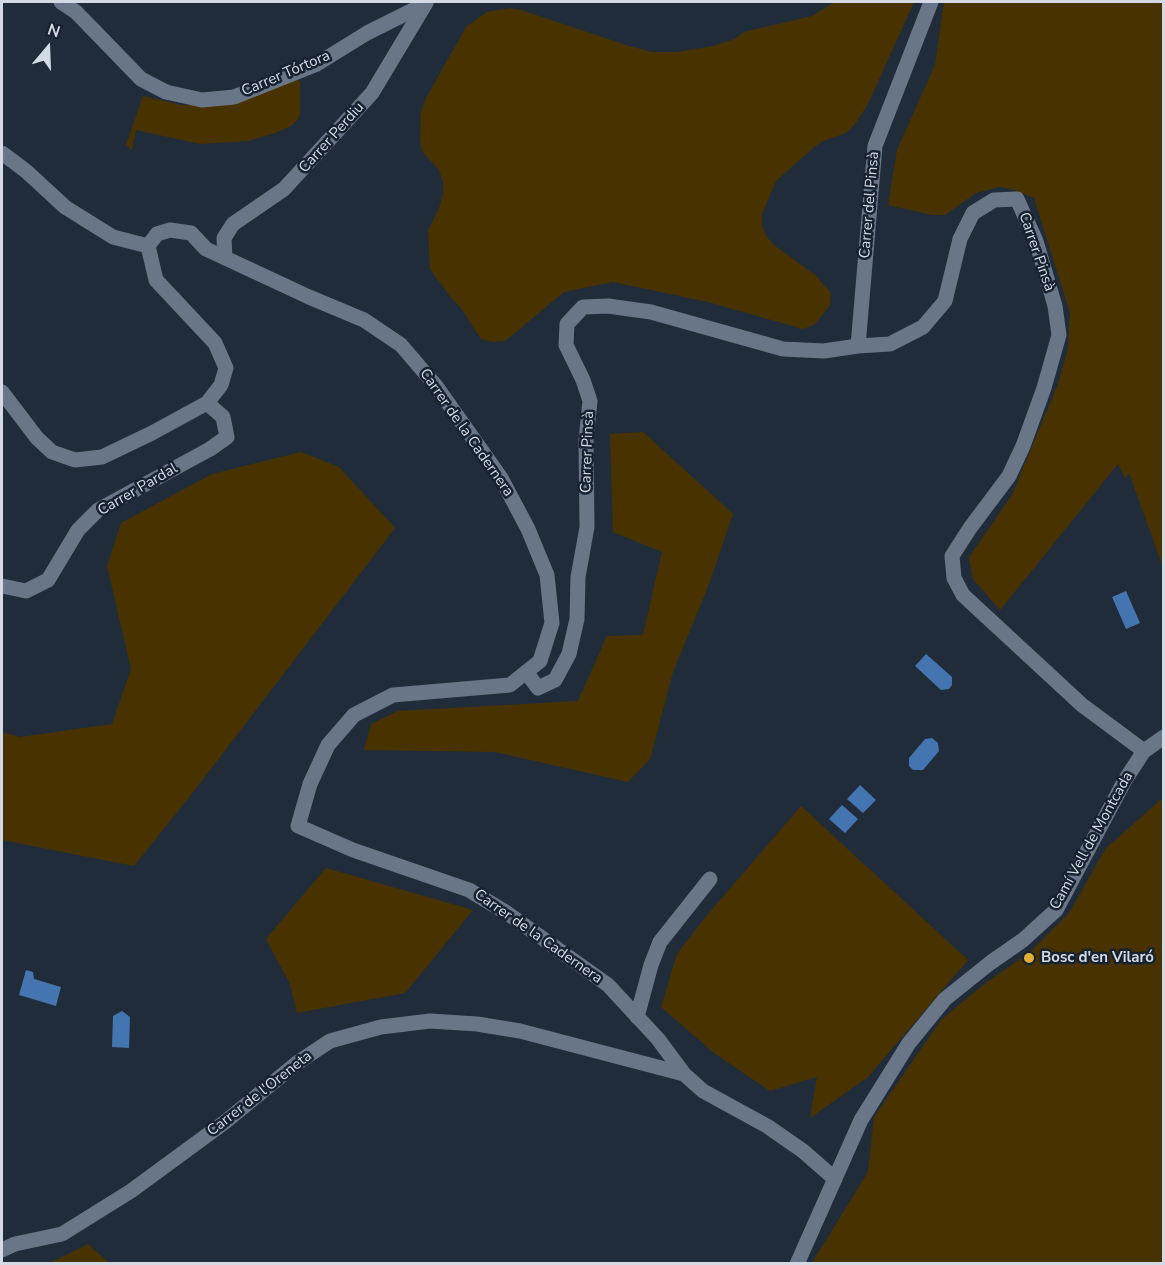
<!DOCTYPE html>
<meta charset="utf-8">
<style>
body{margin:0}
#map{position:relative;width:1165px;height:1265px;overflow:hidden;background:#212c3a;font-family:"Nunito Sans",sans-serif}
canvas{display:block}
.frame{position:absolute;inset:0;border:3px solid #d3dae4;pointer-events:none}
.north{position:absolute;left:18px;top:18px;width:60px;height:60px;-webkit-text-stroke:4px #172230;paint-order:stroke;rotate:19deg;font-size:16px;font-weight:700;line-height:24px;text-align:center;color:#d3dae4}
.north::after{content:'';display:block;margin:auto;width:21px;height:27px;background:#d3dae4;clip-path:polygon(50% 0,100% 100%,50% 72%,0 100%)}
</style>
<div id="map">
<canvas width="1165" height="1265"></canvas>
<div class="frame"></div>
<div class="north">N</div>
</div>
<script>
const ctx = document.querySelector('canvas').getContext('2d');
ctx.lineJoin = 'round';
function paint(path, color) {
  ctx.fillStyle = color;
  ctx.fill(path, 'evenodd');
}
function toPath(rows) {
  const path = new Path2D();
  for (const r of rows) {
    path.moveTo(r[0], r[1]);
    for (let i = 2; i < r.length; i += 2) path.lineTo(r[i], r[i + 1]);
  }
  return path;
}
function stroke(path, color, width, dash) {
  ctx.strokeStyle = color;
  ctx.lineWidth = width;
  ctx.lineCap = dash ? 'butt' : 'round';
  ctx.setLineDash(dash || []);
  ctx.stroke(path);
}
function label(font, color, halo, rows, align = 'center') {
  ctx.font = font + ' "Nunito Sans",sans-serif';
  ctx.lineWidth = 5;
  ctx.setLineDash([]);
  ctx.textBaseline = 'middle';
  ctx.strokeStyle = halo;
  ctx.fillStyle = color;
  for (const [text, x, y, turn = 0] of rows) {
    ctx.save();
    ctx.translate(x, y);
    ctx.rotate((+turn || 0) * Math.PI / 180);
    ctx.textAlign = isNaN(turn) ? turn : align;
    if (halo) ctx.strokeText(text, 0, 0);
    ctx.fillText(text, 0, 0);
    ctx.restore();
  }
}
paint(toPath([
 [835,2,914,2,868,104,855,124,846,133,823,141,814,147,776,181,762,214,762,225,766,236,774,245,815,275,831,293,830,305,815,324,803,329,708,302,613,282,564,292,505,341,493,342,481,339,461,308,452,299,430,269,428,231,439,208,443,194,443,182,439,170,422,151,420,139,421,112,425,100,466,27,487,12,510,8,521,10,629,46,652,52,678,52,713,46,735,39,744,32,812,16],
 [944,2,1163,2,1163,567,1129,473,1125,478,1118,464,1000,610,973,579,969,557,1012,495,1058,384,1068,349,1070,313,1034,198,1012,189,999,187,976,193,945,215,932,215,888,205,897,150,935,65],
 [293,80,300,81,300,114,298,119,291,126,275,133,248,141,200,144,136,130,132,150,126,145,143,96,181,105,201,105],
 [643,432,733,514,709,584,673,672,650,759,628,782,495,752,364,750,371,724,398,711,578,701,607,636,643,635,662,552,613,532,610,434],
 [301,452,339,467,395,528,194,791,134,866,2,840,2,732,20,737,112,724,131,669,107,566,121,523,212,474],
 [1163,798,1163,1263,812,1263,868,1172,874,1117,941,1020,983,985,1030,952,1069,913,1106,848],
 [801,806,968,960,868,1077,810,1118,817,1077,770,1091,714,1053,661,1007,677,954,703,920],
 [326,868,473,910,405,993,297,1013,290,984,266,939],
 [88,1244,109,1263,46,1263,52,1262]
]), '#483300');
paint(toPath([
 [1126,591,1140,623,1126,629,1112,597],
 [926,654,952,677,952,685,949,689,941,690,915,666],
 [932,738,938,743,939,751,923,770,913,770,909,766,909,758,925,739],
 [860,785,876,800,863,813,847,799],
 [842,805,858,819,845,833,829,819],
 [26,970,33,972,34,979,61,987,56,1006,19,995],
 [122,1011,130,1017,129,1048,112,1047,113,1016]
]), '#4575b0');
stroke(toPath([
 [61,2,76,12,141,79,166,92,202,100,234,97,317,64,367,33,425,4],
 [2,153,26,171,65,207,113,237,148,246],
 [225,258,224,238,233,224,284,189,372,93,426,3],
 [858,346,875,146,931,2],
 [2,392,37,438,52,452,75,460,102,457,152,433,207,403,221,385,226,368,215,343,156,280,148,246,157,234,170,230,191,233,206,249,309,297,364,320,401,345,436,386,501,478,528,529,547,575,552,623,540,661,510,685,393,695,354,715,328,745,310,784,298,826,353,850,469,890,507,913,608,985,658,1039,684,1074,703,1091,767,1126,803,1151,835,1179],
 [2,586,26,591,48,580,78,530,98,510,210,449,227,437,223,417,207,403],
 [526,672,538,688,555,680,569,654,577,619,578,577,587,527,586,440,590,401,583,380,566,345,567,324,583,307,608,306,651,312,783,349,824,351,858,346,890,344,923,327,945,301,960,239,973,213,994,200,1017,199,1036,241,1055,306,1059,335,1044,388,1023,446,1009,476,970,528,952,556,954,578,963,595,1082,705,1144,751],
 [637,1017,651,965,660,942,710,879],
 [2,1250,15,1244,62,1234,131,1191,225,1122,297,1063,330,1041,381,1027,430,1021,477,1024,520,1031,684,1074],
 [797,1264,861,1120,909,1043,945,999,990,963,1023,940,1056,910,1125,780,1144,751,1164,737]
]), '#697687', 15);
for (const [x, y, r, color] of [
 [1029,958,6,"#e4ae35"]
]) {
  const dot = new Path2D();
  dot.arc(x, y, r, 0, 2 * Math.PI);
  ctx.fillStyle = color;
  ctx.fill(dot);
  stroke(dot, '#172230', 2);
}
label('15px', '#d3dae4', '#172230', [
 ["Carrer Tórtora",286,74,-23],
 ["Carrer Perdiu",332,138,-48],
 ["Carrer del Pinsà",870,205,-85],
 ["Carrer Pinsà",1036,252,71],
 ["Carrer de la Cadernera",466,433,55],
 ["Carrer Pinsà",588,452,-88],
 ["Carrer Pardal",138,490,-30],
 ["Camí Vell de Montcada",1092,841,-61],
 ["Carrer de la Cadernera",538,937,35],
 ["Carrer de l'Oreneta",260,1094,-38]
]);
label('bold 15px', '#d3dae4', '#172230', [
 ["Bosc d'en Vilaró",1041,958]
], 'left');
</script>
